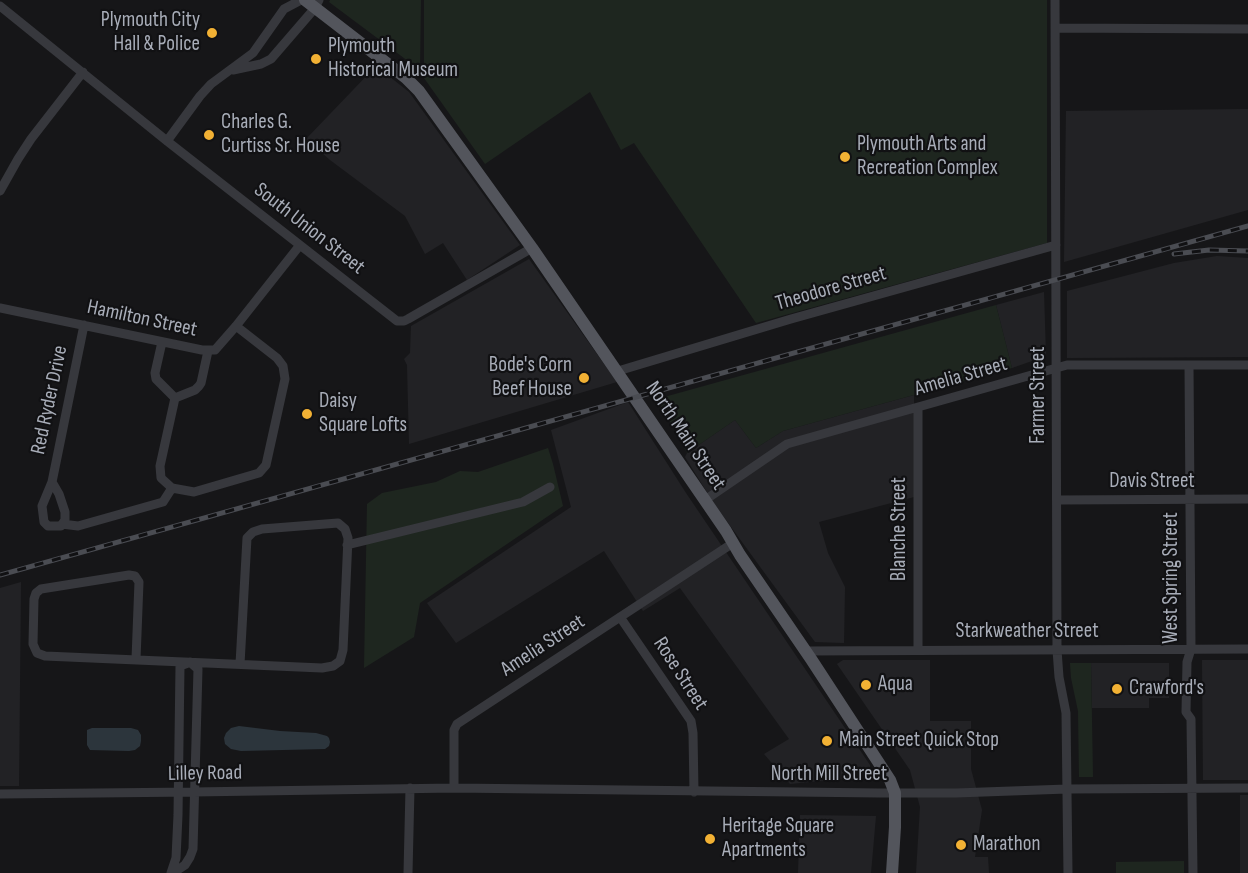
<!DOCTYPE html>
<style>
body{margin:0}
canvas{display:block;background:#161618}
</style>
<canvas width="1248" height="873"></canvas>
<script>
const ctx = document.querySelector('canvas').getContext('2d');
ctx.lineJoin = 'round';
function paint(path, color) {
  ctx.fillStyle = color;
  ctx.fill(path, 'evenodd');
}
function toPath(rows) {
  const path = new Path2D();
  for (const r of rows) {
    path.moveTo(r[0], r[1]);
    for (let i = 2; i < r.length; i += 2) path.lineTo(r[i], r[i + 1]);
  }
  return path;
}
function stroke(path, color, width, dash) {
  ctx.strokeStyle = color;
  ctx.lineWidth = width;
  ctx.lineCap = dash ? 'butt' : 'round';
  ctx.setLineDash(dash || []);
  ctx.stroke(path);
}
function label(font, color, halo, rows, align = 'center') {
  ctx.font = font + ' "Sofia Sans Condensed",sans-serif';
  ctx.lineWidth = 4.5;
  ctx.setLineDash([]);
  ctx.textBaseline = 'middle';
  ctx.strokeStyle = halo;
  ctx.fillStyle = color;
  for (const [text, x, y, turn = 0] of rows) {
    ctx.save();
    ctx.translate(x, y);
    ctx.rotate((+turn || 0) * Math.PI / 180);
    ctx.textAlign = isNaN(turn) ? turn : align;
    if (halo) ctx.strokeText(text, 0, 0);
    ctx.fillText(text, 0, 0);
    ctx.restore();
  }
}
paint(toPath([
 [376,66,409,92,520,245,467,280,443,243,425,254,405,216,330,160,306,139],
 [1248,109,1248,210,1064,262,1066,111],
 [1217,256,1248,258,1248,357,1067,358,1067,291,1174,263],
 [529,259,617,382,409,444,407,365,404,359,410,353,411,326],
 [1044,292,1046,356,1012,368,996,305],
 [914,395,914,497,819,522,828,553,845,587,844,643,815,642,715,505,685,457,687,453,735,420,756,448,783,431],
 [628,402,686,493,870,765,870,776,790,784,764,754,789,739,680,588,643,611,604,551,456,643,427,603,571,507,551,430],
 [21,582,19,786,0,786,0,588],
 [843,660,930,660,930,721,971,721,971,769,982,810,975,857,988,857,989,873,916,873,920,807,910,770,837,664],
 [1202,660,1248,660,1248,780,1203,780],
 [1091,663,1169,663,1169,698,1149,698,1149,708,1092,708],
 [1240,795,1248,795,1248,873,1240,873],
 [800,815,876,816,871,873,798,873]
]), '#222225');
paint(toPath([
 [330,0,421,0,420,70,329,2],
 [424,0,1047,0,1047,243,756,323,634,143,621,150,590,92,485,164,424,78],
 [996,305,1012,368,783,431,756,448,735,420,687,453,657,399],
 [548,448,553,464,563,506,420,603,414,637,364,668,367,504,382,493,436,482,460,471,478,472],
 [1070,663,1091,663,1093,777,1079,777,1078,711,1071,678],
 [1184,861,1184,873,1116,873,1116,862]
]), '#1e261f');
paint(toPath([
 [239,726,280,731,316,733,327,736,329,738,330,742,329,746,325,749,241,751,231,749,225,744,224,738,226,733,231,728],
 [92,728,131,728,138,730,141,735,141,741,140,746,135,750,129,751,90,750,87,745,87,730]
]), '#2c353c');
stroke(toPath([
 [1055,0,1057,650,1059,677,1066,713,1068,873],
 [0,6,167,141,397,321,404,321,408,319,532,248],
 [1055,28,1248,29],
 [233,70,261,64,271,59,315,8,319,0],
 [167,141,200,96,211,84,253,53,284,9,301,0],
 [0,191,18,159,31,139,83,72],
 [0,308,202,350,215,350,236,326,300,245],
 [162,342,155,373,156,379,175,398,195,390,199,386,201,383,208,351],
 [1189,365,1191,649,1187,662,1186,712,1191,719,1193,873],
 [618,371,791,319,1056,245],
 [175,398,160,466,161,478,172,488,194,492,259,473,266,465,285,379,283,366,277,358,236,326],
 [918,408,918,650],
 [52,482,59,494,65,512,65,520,61,526,48,526,44,522,42,506,52,482,84,325],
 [705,500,787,444,1067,365,1248,365],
 [1057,500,1248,499],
 [62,524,78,526,163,502,172,488],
 [347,545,523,502,550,487],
 [620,617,691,721,693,733,694,792],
 [806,651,1248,649],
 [136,659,139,582,135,576,129,575,41,589,36,593,34,599,33,644,37,653,45,656,322,668,333,666,340,661,343,650,348,538,345,529,338,523,262,529,253,532,247,538,240,664],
 [454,788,454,730,457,724,733,543],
 [0,794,193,792,454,788,880,793,956,793,1067,789,1248,788],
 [171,873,176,858,178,815,180,666,188,663],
 [173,873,185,865,190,857,193,849,198,669,190,662],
 [408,873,410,788]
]), '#37383d', 9);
stroke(toPath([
 [305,0,406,78,419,91,532,248,726,531,740,555,811,659,890,780,895,793,895,827,892,873]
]), '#53555c', 12);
const rail = toPath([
 [1174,254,1209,250,1248,251],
 [0,575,1248,226]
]);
stroke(rail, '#4a4c52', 5);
stroke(rail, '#111113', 3, [9]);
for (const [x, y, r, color] of [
 [212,33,6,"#f2b134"],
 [316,59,6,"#f2b134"],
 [209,135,6,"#f2b134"],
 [845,157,6,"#f2b134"],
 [584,378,6,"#f2b134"],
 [307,414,6,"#f2b134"],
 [866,685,6,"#f2b134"],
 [1117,689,6,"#f2b134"],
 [827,741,6,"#f2b134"],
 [710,839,6,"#f2b134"],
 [961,845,6,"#f2b134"]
]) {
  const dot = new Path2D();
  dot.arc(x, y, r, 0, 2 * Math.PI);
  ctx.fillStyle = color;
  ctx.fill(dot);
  stroke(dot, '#111113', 2);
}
label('21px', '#a8adb8', '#111113', [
 ["Plymouth City",200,21,"right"],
 ["Hall & Police",200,45,"right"],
 ["Plymouth",328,47],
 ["Historical Museum",328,71],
 ["Charles G.",221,123],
 ["Curtiss Sr. House",221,147],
 ["Plymouth Arts and",857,145],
 ["Recreation Complex",857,169],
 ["Bode's Corn",572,366,"right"],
 ["Beef House",572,390,"right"],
 ["Daisy",319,402],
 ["Square Lofts",319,426],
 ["Aqua",878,685],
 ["Crawford's",1129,689],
 ["Main Street Quick Stop",839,741],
 ["Heritage Square",722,827],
 ["Apartments",722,851],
 ["Marathon",973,845]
], 'left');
label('21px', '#a8adb8', '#111113', [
 ["South Union Street",309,229,38],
 ["Theodore Street",831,289,-16],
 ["Hamilton Street",142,319,12],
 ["Amelia Street",961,377,-16],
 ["Farmer Street",1039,395,-90],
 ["Red Ryder Drive",50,400,-78],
 ["North Main Street",685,436,56],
 ["Davis Street",1152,482],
 ["Blanche Street",900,529,-90],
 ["West Spring Street",1172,578,-90],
 ["Starkweather Street",1027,632],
 ["Amelia Street",543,646,-33],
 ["Rose Street",680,674,57],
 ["Lilley Road",205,774,-1],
 ["North Mill Street",829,775]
]);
</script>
